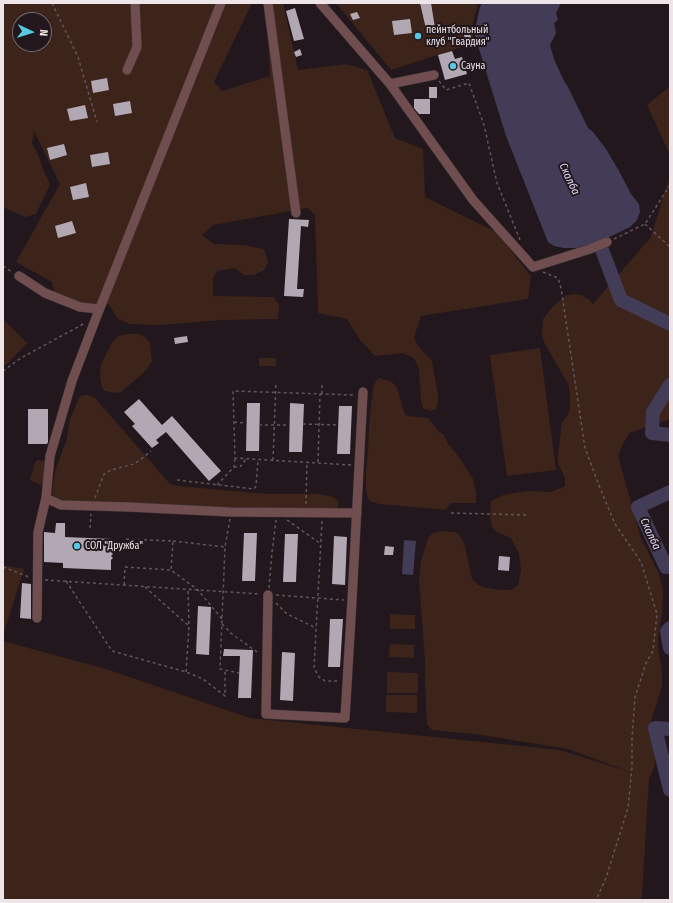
<!DOCTYPE html>
<meta charset="utf-8">
<style>
body{margin:0}
#map{position:relative;width:673px;height:903px;overflow:hidden;background:#22171c;font-family:"Fira Sans Condensed",sans-serif}
canvas{display:block}
.frame{position:absolute;inset:0;border:4px solid #eee5e9;pointer-events:none}
.north{position:absolute;left:12px;top:12px;width:40px;height:40px;box-sizing:border-box;background:#22171c;border:1px solid #74696e;border-radius:50%;rotate:94deg;font-size:11px;font-weight:700;line-height:16px;text-align:center;color:#eee5e9}
.north::after{content:'';display:block;margin:auto;width:14px;height:18px;background:#58c8e4;clip-path:polygon(50% 0,100% 100%,50% 72%,0 100%)}
</style>
<div id="map">
<canvas width="673" height="903"></canvas>
<div class="frame"></div>
<div class="north">N</div>
</div>
<script>
const ctx = document.querySelector('canvas').getContext('2d');
ctx.lineJoin = 'round';
function paint(path, color) {
  ctx.fillStyle = color;
  ctx.fill(path, 'evenodd');
}
function toPath(rows) {
  const path = new Path2D();
  for (const r of rows) {
    path.moveTo(r[0], r[1]);
    for (let i = 2; i < r.length; i += 2) path.lineTo(r[i], r[i + 1]);
  }
  return path;
}
function stroke(path, color, width, dash) {
  ctx.strokeStyle = color;
  ctx.lineWidth = width;
  ctx.lineCap = dash ? 'butt' : 'round';
  ctx.setLineDash(dash || []);
  ctx.stroke(path);
}
function label(font, color, halo, rows, align = 'center') {
  ctx.font = font + ' "Fira Sans Condensed",sans-serif';
  ctx.lineWidth = 4;
  ctx.setLineDash([]);
  ctx.textBaseline = 'middle';
  ctx.strokeStyle = halo;
  ctx.fillStyle = color;
  for (const [text, x, y, turn = 0] of rows) {
    ctx.save();
    ctx.translate(x, y);
    ctx.rotate((+turn || 0) * Math.PI / 180);
    ctx.textAlign = isNaN(turn) ? turn : align;
    if (halo) ctx.strokeText(text, 0, 0);
    ctx.fillText(text, 0, 0);
    ctx.restore();
  }
}
paint(toPath([
 [3,3,252,3,214,82,222,91,270,76,266,3,283,3,298,70,346,64,367,70,395,138,423,149,425,197,496,232,531,276,528,299,421,316,414,337,418,346,432,361,438,396,438,402,436,409,430,411,423,408,421,401,419,369,414,358,403,353,375,356,360,340,347,319,318,313,315,215,308,208,213,225,202,235,214,244,244,245,264,249,268,262,264,270,254,275,244,275,235,268,217,271,213,278,213,296,274,297,279,305,278,319,222,320,159,325,130,324,118,319,112,309,108,304,101,303,87,312,56,299,52,282,16,262,60,184,34,131,32,143,39,157,43,169,50,184,47,191,36,214,25,217,5,208,3,206],
 [20,20,44,20,44,44,20,44],
 [336,3,478,3,472,28,474,43,391,70],
 [670,86,670,155,647,105],
 [670,175,670,419,629,433,621,448,618,456,641,538,659,574,663,590,662,614,658,638,659,655,661,664,662,682,661,690,651,721,652,738,655,755,655,763,653,771,649,778,642,897,640,900,3,900,3,641,109,670,250,718,560,750,633,773,568,749,482,735,432,730,427,724,425,677,425,661,419,579,421,561,428,538,433,533,441,531,456,532,462,539,465,547,472,579,478,585,486,588,503,590,511,590,518,585,521,570,519,553,511,538,496,532,492,526,490,518,491,501,503,495,528,491,551,492,565,486,565,478,558,463,558,454,562,422,567,416,570,409,570,392,568,384,545,344,542,336,543,319,552,307,565,296,573,294,581,295,588,299,593,304,651,237],
 [3,319,27,343,6,365,3,366],
 [126,334,138,334,145,337,150,343,152,361,146,370,134,381,121,392,116,393,105,391,102,388,100,376,101,365,112,342,118,336],
 [540,348,556,470,507,476,490,355],
 [259,358,276,358,276,366,259,366],
 [379,378,392,382,397,388,400,398,402,406,405,414,408,416,428,418,439,432,443,434,447,442,459,457,473,479,476,492,476,503,451,503,446,510,380,504,371,502,368,499,366,487,366,471,368,451,369,425,373,388,376,381],
 [87,395,95,398,170,484,178,486,266,494,318,494,333,497,339,502,337,509,189,507,65,502,57,500,52,494,55,472,63,449,66,442,70,419,73,412,80,396],
 [37,460,46,461,44,486,30,480,35,463],
 [3,565,24,569,3,636],
 [390,614,415,615,415,629,390,629],
 [390,644,414,645,414,658,389,657],
 [387,672,418,673,418,693,387,693],
 [386,695,417,695,417,713,386,712]
]), '#3c241b');
paint(toPath([
 [482,3,558,3,560,5,556,13,558,20,554,23,556,33,550,45,554,59,564,81,568,87,588,128,593,132,606,149,619,171,631,194,639,204,640,212,637,220,630,227,599,242,578,248,564,248,554,246,548,242,506,136,474,33,480,7],
 [404,540,416,541,413,575,402,574]
]), '#433c57');
stroke(toPath([
 [594,232,599,242,621,300,670,324],
 [670,385,653,412,652,433,670,435],
 [670,492,638,507,666,567,670,567],
 [670,628,667,631,670,648],
 [670,729,655,728,670,790]
]), '#433c57', 14);
paint(toPath([
 [420,3,431,3,435,28,426,29],
 [295,8,304,39,294,41,286,11],
 [357,12,360,18,353,20,350,14],
 [410,19,412,33,394,35,392,21],
 [468,26,472,41,466,42,462,28],
 [300,49,302,55,296,57,294,52],
 [452,51,455,59,462,57,467,74,445,80,438,55],
 [107,78,109,90,93,93,91,81],
 [429,87,437,87,437,98,429,98],
 [414,99,430,99,430,114,419,114,414,108],
 [130,101,132,113,115,116,113,104],
 [85,105,88,118,70,121,67,109],
 [64,144,67,155,50,160,47,148],
 [108,152,110,164,92,167,90,155],
 [86,183,89,197,73,200,70,187],
 [289,219,309,220,308,227,301,226,297,289,304,289,303,297,284,296],
 [72,221,76,233,58,238,55,226],
 [187,336,188,342,175,344,174,338],
 [139,399,162,425,172,416,221,471,209,481,166,432,156,440,159,443,152,448,132,426,135,424,124,412],
 [247,403,260,403,259,451,246,451],
 [290,403,304,404,302,452,289,452],
 [339,406,352,406,350,454,337,454],
 [28,409,48,409,48,442,47,444,28,444],
 [56,523,65,523,65,537,112,539,112,546,114,547,112,550,114,551,112,553,113,554,111,556,113,558,111,560,111,570,63,568,63,563,44,562,44,532,55,533],
 [244,533,257,533,255,581,242,581],
 [285,534,298,534,296,582,283,582],
 [334,536,347,537,345,585,332,584],
 [385,546,394,547,393,555,384,555],
 [499,556,510,557,509,571,498,570],
 [22,583,31,584,31,619,20,618],
 [198,606,211,607,209,655,196,654],
 [330,619,343,619,340,667,328,667],
 [224,649,253,650,251,698,238,698,240,656,223,656],
 [282,652,295,653,293,701,280,700]
]), '#b2a8b4');
const minor = toPath([
 [221,3,96,318,72,381,50,456,46,498,61,505,128,507,231,512,357,513],
 [268,3,296,213],
 [320,3,390,84,434,75],
 [127,70,137,47,135,3],
 [390,84,473,200,533,267,590,249,607,242],
 [19,276,45,293,80,307,99,309],
 [268,595,266,714,345,718,352,600,363,392],
 [37,618,38,532,46,498]
]);
stroke(minor, '#3f3439', 10);
stroke(toPath([
 [52,3,78,57,97,122],
 [439,81,446,90,469,83,484,125,497,183,520,240],
 [645,224,670,247],
 [614,239,645,224,670,185],
 [3,266,12,272],
 [543,272,558,278,561,288,585,448,600,488,615,524,641,562,657,614,653,651,646,663,635,697,632,738,632,767,628,808,606,878,596,900],
 [3,371,21,358,85,323],
 [322,394,322,385],
 [234,422,246,423],
 [303,424,338,425],
 [259,425,290,425],
 [273,460,276,382],
 [318,462,320,394],
 [351,465,235,458,233,391,355,395],
 [234,467,240,467,246,459],
 [177,480,254,489,256,486,258,460],
 [217,485,234,467,235,458],
 [95,498,104,474,111,470,134,464,140,460,151,451],
 [306,504,307,462],
 [451,513,528,515],
 [230,519,225,547,220,669,239,673],
 [287,520,321,544],
 [322,521,314,668,319,677,325,681,338,681],
 [90,528,91,514],
 [126,539,173,541,171,570,198,590,222,619],
 [173,541,225,547],
 [3,567,29,577],
 [45,580,260,594],
 [66,581,112,651,186,672,203,679,225,696,225,669],
 [124,585,125,567,171,570],
 [145,587,189,626],
 [269,588,272,552,276,520],
 [276,595,344,600],
 [276,603,287,614,316,628],
 [222,624,232,634,257,652,259,654],
 [186,672,189,626,188,590]
]), '#61565b', 1.5, [3, 3]);
stroke(minor, '#704d4f', 9);
for (const [x, y, r, color] of [
 [418,36,4,"#58c8e4"],
 [453,66,4,"#58c8e4"],
 [77,546,4,"#58c8e4"]
]) {
  const dot = new Path2D();
  dot.arc(x, y, r, 0, 2 * Math.PI);
  ctx.fillStyle = color;
  ctx.fill(dot);
  stroke(dot, '#22171c', 1.5);
}
label('10px', '#eee5e9', '#22171c', [
 ["пейнтбольный",426,30],
 ["клуб \"Гвардия\"",426,42],
 ["Сауна",461,66],
 ["СОЛ \"Дружба\"",85,546]
], 'left');
label('italic 11px', '#e1d9fa', '#22171c', [
 ["Скалба",569,179,65],
 ["Скалба",650,534,65]
]);
</script>
